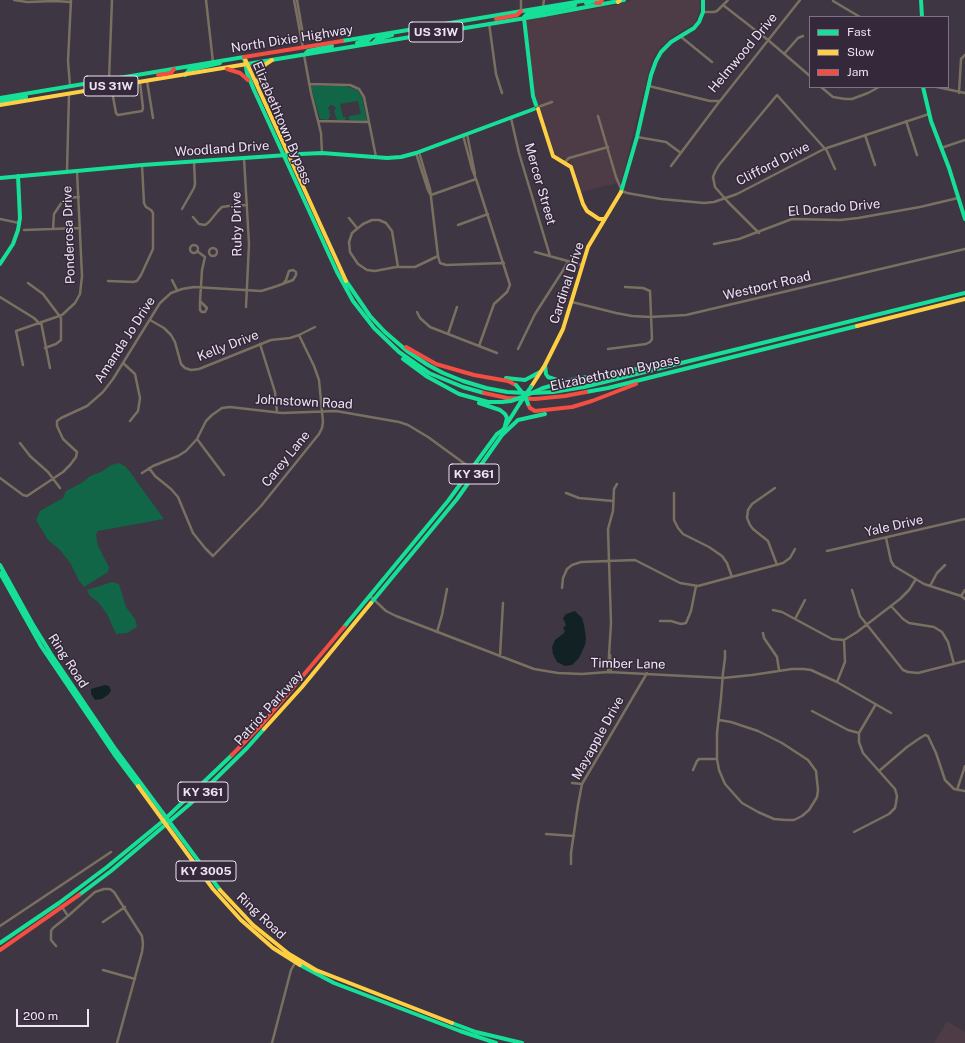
<!DOCTYPE html>
<style>
body{margin:0}
#map{position:relative;width:965px;height:1043px;overflow:hidden;background:#3e3642;font-family:"Public Sans",sans-serif}
canvas{display:block}
.legend{position:absolute;left:809px;top:16px;width:140px;height:72px;box-sizing:border-box;background:#35283b;border:1px solid #7e7384;margin:0;padding:5px 7px;list-style:none;font-size:12px;color:#ece4f1}
.legend li{display:flex;align-items:center;gap:8px;height:20px}
.legend b{width:20px;border:1px solid #7e7384}
.scale{position:absolute;left:16px;top:1009px;width:73px;height:18px;box-sizing:border-box;border:2px solid #ece4f1;border-top:0;padding-left:5px;font-size:12px;line-height:14px;white-space:nowrap;color:#ece4f1;-webkit-text-stroke:3px #35283b;paint-order:stroke}
</style>
<div id="map">
<canvas width="965" height="1043"></canvas>
<ul class="legend">
<li><b style="height:5px;background:#16e098"></b>Fast</li>
<li><b style="height:5px;background:#ffcf43"></b>Slow</li>
<li><b style="height:5px;background:#f24e42"></b>Jam</li>
</ul>
<div class="scale">200 m</div>
</div>
<script>
const ctx = document.querySelector('canvas').getContext('2d');
ctx.lineJoin = 'round';
function paint(path, color) {
  ctx.fillStyle = color;
  ctx.fill(path, 'evenodd');
}
function toPath(rows) {
  const path = new Path2D();
  for (const r of rows) {
    if (r.length === 3) {
      path.moveTo(r[0] + r[2], r[1]);
      path.arc(r[0], r[1], r[2], 0, 2 * Math.PI);
      continue;
    }
    path.moveTo(r[0], r[1]);
    for (let i = 2; i < r.length; i += 2) path.lineTo(r[i], r[i + 1]);
  }
  return path;
}
function stroke(path, color, width, dash) {
  ctx.strokeStyle = color;
  ctx.lineWidth = width;
  ctx.lineCap = dash ? 'butt' : 'round';
  ctx.setLineDash(dash || []);
  ctx.stroke(path);
}
function label(font, color, halo, rows, align = 'center') {
  ctx.font = font + ' "Public Sans",sans-serif';
  ctx.lineWidth = 3;
  ctx.setLineDash([]);
  ctx.textBaseline = 'middle';
  ctx.strokeStyle = halo;
  ctx.fillStyle = color;
  for (const [text, x, y, turn = 0] of rows) {
    ctx.save();
    ctx.translate(x, y);
    ctx.rotate((+turn || 0) * Math.PI / 180);
    ctx.textAlign = isNaN(turn) ? turn : align;
    if (halo) ctx.strokeText(text, 0, 0);
    ctx.fillText(text, 0, 0);
    ctx.restore();
  }
}
paint(toPath([
 [634,0,699,0,700,7,698,16,694,24,672,37,659,49,654,57,650,67,621,182,581,192,575,169,570,162,558,156,553,150,545,121,536,102,526,20,615,5],
 [947,1021,965,1032,965,1043,934,1043]
]), '#4d3c46');
paint(toPath([
 [312,86,345,86,357,90,362,97,367,121,350,120,349,119,349,116,361,114,358,101,340,104,343,117,346,117,345,120,337,120,334,111,336,108,332,105,330,105,328,109,330,111,329,114,331,114,328,120,320,119,311,87],
 [119,463,126,467,134,477,137,482,164,519,98,531,96,535,98,546,109,567,108,572,84,587,78,579,71,564,60,550,48,540,36,520,40,511,63,498,66,491,83,482,90,476,103,471,111,465],
 [112,582,119,584,126,607,135,619,137,627,127,633,116,634,107,614,98,602,90,596,87,590]
]), '#106647');
paint(toPath([
 [575,611,582,618,584,625,586,638,585,645,579,658,572,665,565,666,557,662,553,654,552,647,555,640,564,633,565,631,563,628,566,625,563,618,566,614],
 [105,685,109,686,111,690,109,694,102,699,95,700,91,694,91,689]
]), '#122224');
stroke(toPath([
 [14,0,27,2,55,1,71,2],
 [206,0,213,62],
 [294,0,303,48],
 [297,0,304,40,302,43],
 [521,0,521,11],
 [833,1,860,17],
 [723,5,768,40,810,76],
 [543,7,544,0],
 [703,12,714,12,717,11,728,0],
 [489,23,496,74,502,93],
 [680,36,712,62],
 [784,54,798,38,803,36],
 [304,55,311,93,321,133,322,153],
 [109,80,112,0],
 [147,81,153,118],
 [309,84,350,85,359,89,364,97,376,157],
 [70,86,68,61,71,0],
 [111,86,116,113,118,115,142,111,143,108,140,82],
 [649,86,710,101,720,101,800,0],
 [821,87,833,97,845,99,852,99,868,93,879,87],
 [937,87,965,93],
 [959,93,961,59,965,55],
 [538,107,552,102],
 [598,116,616,177,622,191,627,193,661,199,704,203,714,202,737,194,824,149,929,114],
 [511,118,519,153,550,256],
 [318,121,369,122],
 [906,121,917,155],
 [467,134,475,174],
 [463,135,472,169,476,179,510,285,507,292,494,304,479,346],
 [865,135,875,165],
 [637,137,666,142,681,153],
 [941,148,965,140],
 [419,152,430,189,438,256,440,263,446,265,504,263],
 [416,153,428,190,430,194],
 [244,158,249,244,246,307],
 [564,163,569,158,608,147],
 [671,166,719,102],
 [67,171,69,94],
 [431,195,476,179],
 [182,209,194,188,195,184,194,161],
 [193,217,199,224,205,225,209,222,218,211,222,207,229,206,247,205],
 [349,218,357,228],
 [0,219,19,223],
 [458,225,488,214],
 [53,229,54,214,62,202,67,198,79,197],
 [24,230,80,228],
 [759,233,728,202,715,187,713,177,715,172,719,165,777,95,827,151,835,169],
 [714,244,739,239,792,219,840,220,858,218,920,207,958,198],
 [194,249,4],
 [213,252,4],
 [197,251,205,257],
 [535,252,582,265],
 [398,267,392,231,386,223,379,220,372,220,363,224,352,233,349,242,350,252,358,264,367,270,375,271,396,267,415,267,438,256],
 [172,280,177,290],
 [108,281,133,282,137,281,141,275,153,249,153,213,151,210,146,207,144,203,142,165],
 [28,283,43,294,61,318,61,340,56,344,45,348],
 [0,297,34,318,38,322],
 [200,301,200,310,202,312,205,312,207,308,200,301,202,270,205,257],
 [572,302,616,313,632,316,650,317,686,315,965,249],
 [417,312,420,318,430,327,497,353],
 [150,320,164,328,171,335,175,342,181,364,185,368,191,370,199,369,271,340,290,338,299,335,315,327],
 [41,322,50,368],
 [448,334,457,307],
 [260,344,275,392,277,412],
 [518,349,535,314,569,261],
 [608,349,646,344,650,342,652,339,650,291,643,288,625,287],
 [123,363,135,374,140,398,138,411,130,421],
 [23,365,16,331,62,315,75,303,80,294,82,276,77,171],
 [197,439,224,475],
 [20,443,30,456,48,472,60,488],
 [149,468,155,476,171,489,178,497,193,533,205,548,213,556,261,506,319,434,322,428,323,422,319,380,314,366,299,335],
 [142,473,153,466,178,456,186,451,197,439,206,421,212,415,222,408,230,407,282,413,336,411,399,422,408,425,428,437,476,472],
 [0,478,23,495,27,496,63,472,70,465,76,457,77,452,63,439,57,426,57,421,61,418,87,406,103,392,113,379,160,303,171,293,182,289,194,287,261,291,271,288,277,286,293,280,296,275,296,272,293,270,289,271,286,280,283,284],
 [775,488,752,504,748,510,747,518,750,525,753,529,768,541,777,565],
 [566,493,579,498,613,501],
 [674,493,674,520,678,528,683,534,709,547,722,556,727,563,732,577],
 [886,538,891,561,894,566,924,584,961,596,965,599],
 [827,551,965,519],
 [930,586,937,573,945,565],
 [562,588,563,578,567,569,572,565,581,562,635,560,680,583,698,586,783,563,790,558,795,549],
 [852,590,860,616,903,670,908,672,918,673,965,661],
 [370,596,386,611,396,616,534,669,558,673,582,674,608,672,723,678,752,675,792,669,804,669,811,670,837,682,891,713],
 [961,596,965,590],
 [891,606,903,619,909,623,934,627,942,632,948,642,954,664],
 [773,610,782,612,832,639,844,640,857,632,900,599,909,590,916,579],
 [795,619,805,600],
 [660,621,671,621,681,624,686,623,691,611,696,586],
 [437,632,442,615,447,589],
 [763,633,764,638,777,657,779,670],
 [610,655,611,672],
 [500,656,503,603],
 [608,672,611,623,608,529,613,511,614,489,617,484],
 [837,682,845,662,844,640],
 [812,711,848,730,859,733],
 [719,720,731,722,758,731,782,743,808,760,816,771,818,790,817,797,809,810,802,816,794,820,786,820,774,819,758,812,742,803,725,784,719,770,717,759,717,733,721,698,723,673,725,658,725,651],
 [693,770,697,761,699,759,717,759],
 [879,771,907,747,920,738,925,735,928,736,936,753,945,780,954,789,965,791],
 [572,783,582,784],
 [957,790,965,766],
 [854,832,889,814,895,808,896,803,897,796,895,789,863,753,859,742,859,733,876,704],
 [546,834,574,836],
 [571,864,571,853,578,805,582,784,647,673],
 [62,907,68,916,95,892,104,889,110,889,114,892,142,936,143,944,142,952,117,1043],
 [103,922,125,907],
 [0,926,111,852],
 [56,946,51,940,51,931,53,928,68,916],
 [103,970,135,979],
 [272,1043,291,970,295,963]
]), '#797061', 2.5);
stroke(toPath([
 [921,0,922,17],
 [586,3,599,0],
 [524,17,527,14,575,5],
 [524,18,533,96,536,105],
 [342,41,588,0],
 [357,43,368,40,372,36],
 [373,43,377,39,392,35],
 [306,53,308,51,332,46],
 [244,57,247,73,254,90,337,272,353,301,374,328,399,352,429,373,463,387,484,393],
 [247,64,544,15,624,0],
 [185,75,189,70,220,63],
 [923,87,931,121,949,168,965,219],
 [0,98,244,57],
 [0,102,26,97],
 [300,154,322,153,387,158,401,157,416,153,534,109],
 [0,178,142,165,273,156],
 [621,192,637,137,651,75,656,61,661,52,671,42,694,28,699,22,703,12,703,0],
 [0,264,13,244,18,230,20,218,18,176],
 [346,281,370,316,385,332,407,351,428,365,443,373,463,381,486,388,507,392,525,393],
 [403,359,426,376,459,394,488,402,502,402],
 [545,365,546,374,548,377,557,380,563,380],
 [506,378,525,380,540,372],
 [543,388,575,379,662,365],
 [586,392,608,388,857,326],
 [532,393,553,392,584,387,965,293],
 [479,403,500,410,505,414,507,418,505,426],
 [502,435,518,420,545,414],
 [0,565,32,623,51,654,116,750,220,890],
 [0,573,41,646,114,754,138,786],
 [371,603,457,499,502,435,503,430,520,403],
 [344,627,448,501,497,434,503,430],
 [79,895,111,871,190,804,247,748,264,729],
 [0,943,59,903,107,867,163,821,232,755],
 [300,965,334,983,460,1031,496,1043],
 [452,1023,476,1032,522,1043]
]), '#16e098', 4);
stroke(toPath([
 [618,2,620,0],
 [245,59,346,281],
 [258,82,260,71,266,64,272,60],
 [0,105,247,64],
 [538,109,553,156,571,167,583,204,587,211,599,219,604,219],
 [857,326,965,299],
 [531,387,545,365,563,329,588,247,621,192],
 [264,729,302,687,371,603],
 [138,786,213,889,241,920,273,948,300,965],
 [220,890,253,925,289,954,316,970,452,1023]
]), '#ffcf43', 4);
stroke(toPath([
 [596,3,600,3,602,0],
 [496,19,517,15,521,11],
 [244,57,342,41],
 [227,69,240,73,248,80],
 [158,75,171,73,174,69],
 [406,347,436,364,474,375,508,381,516,385],
 [484,393,507,398,535,399,565,396,586,392],
 [528,404,530,408,535,411,572,407,592,401,636,384],
 [232,755,263,723,344,627],
 [0,950,79,895]
]), '#f24e42', 4);
stroke(toPath([
 [273,156,300,154],
 [502,402,511,401,525,396,516,385],
 [520,403,531,387],
 [528,404,525,396,543,388]
]), '#16e098', 4);
for (const [x, y, w] of [
 [436,32,54],
 [111,86,54],
 [474,474,50],
 [203,792,50],
 [206,871,60]
]) {
  const box = new Path2D();
  box.roundRect(x - w / 2, y - 10, w, 20, 3);
  ctx.fillStyle = '#35283b';
  ctx.fill(box);
  stroke(box, '#ece4f1', 1);
}
label('bold 12px', '#ece4f1', null, [
 ["US 31W",436,32],
 ["US 31W",111,86],
 ["KY 361",474,474],
 ["KY 361",203,792],
 ["KY 3005",206,871]
]);
label('13px', '#ece4f1', '#35283b', [
 ["North Dixie Highway",292,39,-9],
 ["Helmwood Drive",743,53,-50],
 ["Elizabethtown Bypass",282,123,67],
 ["Woodland Drive",222,149,-4],
 ["Clifford Drive",773,164,-27],
 ["Mercer Street",540,184,74],
 ["El Dorado Drive",834,208,-5],
 ["Ruby Drive",237,224,-91],
 ["Ponderosa Drive",69,235,-92],
 ["Cardinal Drive",567,283,-72],
 ["Westport Road",767,286,-13],
 ["Amanda Jo Drive",125,340,-57],
 ["Kelly Drive",228,346,-21],
 ["Elizabethtown Bypass",615,373,-12],
 ["Johnstown Road",304,402,3],
 ["Carey Lane",286,459,-51],
 ["Yale Drive",894,526,-13],
 ["Ring Road",68,661,57],
 ["Timber Lane",628,664,1],
 ["Patriot Parkway",269,708,-48],
 ["Mayapple Drive",598,738,-61],
 ["Ring Road",261,916,43]
]);
</script>
